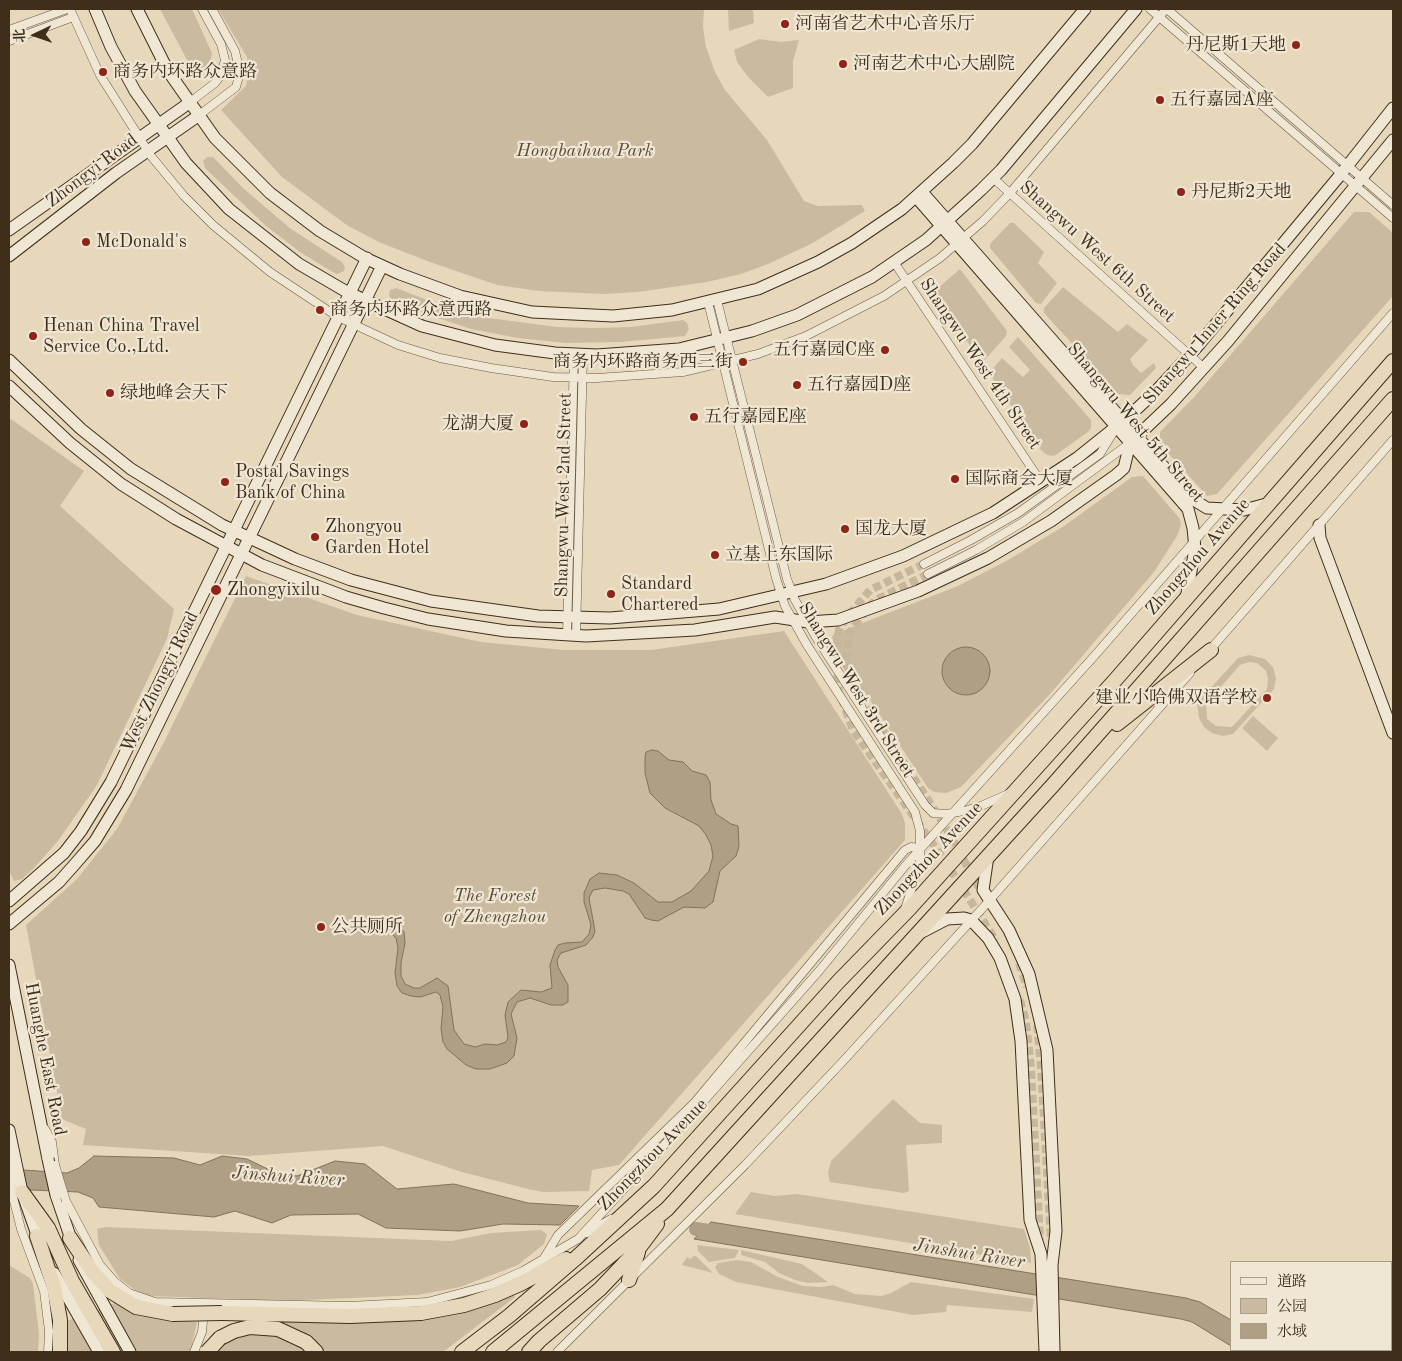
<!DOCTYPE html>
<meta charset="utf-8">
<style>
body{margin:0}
#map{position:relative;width:1402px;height:1361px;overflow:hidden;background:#e7d8bc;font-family:"Old Standard TT","Noto Serif SC",serif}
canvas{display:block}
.frame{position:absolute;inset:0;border:10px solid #3f2f1a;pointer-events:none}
.legend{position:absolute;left:1230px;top:1261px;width:162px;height:90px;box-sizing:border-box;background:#efe6d3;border:1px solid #a99d89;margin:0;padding:6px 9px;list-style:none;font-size:15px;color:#3f2f1a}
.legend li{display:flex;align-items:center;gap:10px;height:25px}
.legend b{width:25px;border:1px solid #a99d89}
.north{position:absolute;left:10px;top:10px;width:50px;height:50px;-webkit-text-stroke:4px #efe6d3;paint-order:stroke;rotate:267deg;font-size:14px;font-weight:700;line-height:20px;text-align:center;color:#3f2f1a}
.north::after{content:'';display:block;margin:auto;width:18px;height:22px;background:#3f2f1a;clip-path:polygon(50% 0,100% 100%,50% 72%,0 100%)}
</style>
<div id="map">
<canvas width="1402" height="1361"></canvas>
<div class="frame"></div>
<ul class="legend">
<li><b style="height:6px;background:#efe6d3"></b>道路</li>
<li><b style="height:14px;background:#cabba0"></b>公园</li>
<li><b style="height:14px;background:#ae9f85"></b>水域</li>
</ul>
<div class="north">北</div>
</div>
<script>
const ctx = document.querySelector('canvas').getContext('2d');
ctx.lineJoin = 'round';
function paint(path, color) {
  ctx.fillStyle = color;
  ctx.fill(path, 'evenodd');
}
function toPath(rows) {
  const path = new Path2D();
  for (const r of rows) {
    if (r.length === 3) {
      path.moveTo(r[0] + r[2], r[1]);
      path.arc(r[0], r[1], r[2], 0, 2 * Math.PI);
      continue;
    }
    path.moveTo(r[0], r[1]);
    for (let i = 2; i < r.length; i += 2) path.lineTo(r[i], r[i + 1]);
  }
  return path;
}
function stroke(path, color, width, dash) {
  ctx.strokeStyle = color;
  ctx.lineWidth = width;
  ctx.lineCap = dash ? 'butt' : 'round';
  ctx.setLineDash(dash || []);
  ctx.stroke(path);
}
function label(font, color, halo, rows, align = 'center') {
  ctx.font = font + ' "Old Standard TT","Noto Serif SC",serif';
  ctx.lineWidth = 4.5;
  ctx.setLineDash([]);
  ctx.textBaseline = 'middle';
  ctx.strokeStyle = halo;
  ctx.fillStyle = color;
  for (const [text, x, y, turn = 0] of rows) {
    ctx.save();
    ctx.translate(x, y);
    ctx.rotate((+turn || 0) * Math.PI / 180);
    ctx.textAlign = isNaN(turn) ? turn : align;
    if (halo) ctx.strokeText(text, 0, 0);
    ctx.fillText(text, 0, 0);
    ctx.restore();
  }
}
paint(toPath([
 [160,9,192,9,212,53,210,64,202,75,195,75],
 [218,9,704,9,703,27,706,47,715,72,725,90,767,140,804,201,818,206,862,205,865,211,811,244,768,264,741,274,707,282,638,292,604,294,539,291,497,285,430,262,381,243,348,226,282,177,221,110,246,86,249,67,247,57],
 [728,9,753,9,754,23,729,31],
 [759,39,781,42,799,40,793,61,793,88,768,97,748,77,737,62,734,50],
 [207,157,213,157,243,188,291,229,342,262,345,267,344,271,337,274,331,271,300,252,265,225,205,168,203,161],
 [1354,212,1369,212,1393,233,1393,296,1217,494,1207,496,1160,444,1160,432,1195,396],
 [1010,223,1014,223,1044,252,1038,263,1057,283,1041,304,1036,303,990,248,990,244],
 [960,269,1007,331,1006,336,983,362,981,362,933,292],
 [1063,287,1118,332,1127,324,1148,340,1130,359,1133,365,1141,373,1154,363,1156,368,1130,395,1118,394,1044,313,1044,308],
 [396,288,456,311,481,317,558,327,592,328,631,327,683,320,687,323,689,329,685,336,621,342,565,343,518,338,471,329,423,313,392,299,389,296,390,290],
 [1018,337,1091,420,1091,428,1088,432,1054,456,1047,455,1041,450,989,373,1002,358,1023,377,1030,370,1009,347],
 [11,419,84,471,60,506,174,609,167,639,97,785,58,841,33,869,22,879,14,881,9,871,9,421],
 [1143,476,1180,519,1181,525,1177,536,1154,572,1050,694,961,787,946,793,934,792,928,788,835,647,832,637,834,634,958,586,1008,560,1064,526,1132,477],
 [246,576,357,615,481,642,564,650,651,650,784,631,902,814,905,823,905,840,619,1165,592,1170,589,1191,543,1192,528,1189,462,1172,383,1146,249,1156,83,1145,86,1129,62,1119,26,925,77,879,117,829,163,744],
 [1249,655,1265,659,1273,667,1276,678,1274,689,1233,734,1223,736,1212,733,1204,727,1199,718,1197,703,1238,658],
 [1249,662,1257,663,1266,671,1268,679,1267,689,1232,727,1216,726,1207,719,1206,704,1240,665],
 [1253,716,1278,738,1267,751,1242,728],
 [893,1099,920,1123,942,1125,942,1143,906,1145,909,1191,904,1193,830,1182,828,1173,831,1161],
 [751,1192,774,1196,797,1194,1024,1229,1030,1248,1031,1263,735,1214],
 [105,1227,451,1241,491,1233,541,1230,547,1234,544,1244,518,1265,460,1287,418,1295,284,1301,149,1296,135,1290,120,1279,99,1245,97,1229],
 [697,1245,739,1250,735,1258,709,1262,698,1251],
 [741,1250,802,1264,828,1282,808,1283,795,1280,779,1273,765,1262,741,1255],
 [694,1256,696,1256,713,1273,682,1265,687,1257,690,1259],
 [736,1260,751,1262,778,1277,803,1286,821,1287,833,1285,855,1294,881,1296,891,1293,911,1282,1034,1299,1032,1312,947,1305,946,1312,913,1315,736,1282,719,1274,715,1267,718,1263],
 [9,1265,30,1278,33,1284,39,1334,38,1352,9,1352],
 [514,1295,515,1297,443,1352,323,1352,304,1334,280,1321,465,1310],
 [114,1303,127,1309,175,1321,197,1322,191,1349,189,1352,66,1352,67,1321],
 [254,1333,273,1334,298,1345,306,1352,213,1352,236,1337]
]), '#cabba0');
const water = toPath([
 [966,671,24],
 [652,750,658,751,669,760,683,762,692,771,706,775,710,782,711,800,716,814,731,824,738,826,739,846,736,856,720,871,713,902,705,908,684,907,658,921,651,920,645,918,629,894,623,891,605,888,593,890,589,898,595,931,593,937,586,945,561,953,557,960,558,967,568,985,568,1002,563,1005,551,1005,530,998,517,1002,511,1014,517,1038,514,1056,507,1063,490,1069,476,1069,466,1065,447,1049,443,1042,441,1029,443,1007,440,995,436,992,420,997,411,996,402,993,397,986,395,973,398,948,396,938,379,922,389,921,397,923,404,932,405,943,401,963,401,976,405,984,414,988,420,988,437,978,448,986,454,1030,464,1044,475,1047,485,1044,497,1045,506,1042,508,1037,505,1015,508,1002,521,990,541,992,552,988,550,965,555,950,558,945,565,943,582,942,589,934,591,925,584,902,584,893,590,879,599,873,617,875,634,883,658,902,672,902,691,891,709,871,713,856,711,845,706,835,699,826,665,808,650,793,645,773,645,757,646,752,652,750],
 [94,1156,174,1158,200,1165,222,1156,247,1159,276,1173,297,1176,335,1161,365,1164,397,1189,454,1184,528,1203,579,1206,560,1225,503,1224,460,1231,386,1228,358,1214,291,1215,272,1223,235,1211,214,1217,99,1207,93,1198,78,1192,9,1189,9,1169,67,1173,79,1168,94,1156],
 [711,1222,1186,1298,1200,1302,1231,1320,1231,1346,1192,1322,1181,1319,694,1239,711,1222],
 [1237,1350,1278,1350,1282,1352,1241,1352,1237,1350]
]);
paint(water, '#ae9f85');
stroke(water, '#82725a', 1);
stroke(toPath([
 [696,1229,722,1233]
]), '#ae9f85', 14);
stroke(toPath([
 [924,564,870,590,847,617,839,630,835,656,839,692,853,730,947,864,996,941],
 [928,574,876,600,868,607,849,634,846,664,869,709,945,826,982,893],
 [1019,963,1027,987],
 [1020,1000,1026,1022,1031,1068,1040,1240],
 [1037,1025,1041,1067,1051,1241]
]), '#c5b69c', 8, [8, 4]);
const street = toPath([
 [70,9,100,75,151,156,184,196,213,225,270,272,338,317,398,345,440,358,491,368,553,377,597,378,683,372,758,354,806,336,884,296,940,258,983,221,1010,193,1166,9],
 [1150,9,1393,218],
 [1167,9,1393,205],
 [9,30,67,9],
 [9,41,73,17],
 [189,103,215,83,221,75,225,60,221,44,202,9],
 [198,116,236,87,240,73,235,51,212,9],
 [993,178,1204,368],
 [894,262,1041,482],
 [717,300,787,579,795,600,817,639,925,805,933,813,946,814,964,811,981,806,1008,794],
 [708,302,776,578,785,606,807,645,915,812,920,831,920,863,905,909],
 [924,564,971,540,1018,513,1100,454,1113,433],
 [928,574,976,550,1023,522,1130,443],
 [567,635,574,354],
 [576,636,583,354],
 [1209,651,1393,440],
 [45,1129,52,1142,55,1165],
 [9,1164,13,1197,21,1229,44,1291,49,1331,48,1352],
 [66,1201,100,1265,115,1282,129,1293,155,1302,349,1306,427,1302,491,1285,523,1271,578,1239,688,1119,819,971,905,866,1097,653,1393,313],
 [587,1233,611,1219],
 [544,1258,558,1235,695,1102,905,850,911,847,921,848],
 [194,1352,202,1332,204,1311],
 [557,1352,745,1165,846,1058,989,901,1190,673],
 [1391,1352,1393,1346]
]);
const secondary = toPath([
 [95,9,111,47,135,91,186,163,229,209,299,264,347,292,422,326,495,345,555,353,597,355,679,349,752,331,797,315,872,277,926,240,981,190,1001,170,1136,9],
 [137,9,168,71,215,138,270,193,320,231,365,258,400,274,460,296,532,312,613,316,672,310,758,289,818,262,852,243,902,209,953,163,972,144,1085,9],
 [922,192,1192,499,1207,508,1244,510,1270,503],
 [916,197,1188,509,1193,528,1195,549,1186,599],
 [9,230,189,103],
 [9,256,116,173,198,116],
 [9,360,81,429,131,469,222,525,295,559,351,580,431,601,538,616,610,618,719,609,826,584,903,556,993,513,1077,458,1127,418,1157,390,1196,348,1341,174,1393,108],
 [9,386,70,443,121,484,176,519,262,565,346,597,384,608,428,619,506,631,586,636,695,630,775,617,808,622,838,620,918,591,988,558,1051,521,1116,475,1124,468,1130,443,1171,404,1228,341,1393,140],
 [1319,525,1320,538,1393,733],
 [988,856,983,890,1009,930,1029,974,1047,1050,1056,1231,1052,1265,1054,1352],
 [9,901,64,853,81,831,111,782,367,258],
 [9,924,59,882,75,864,95,841,126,790,382,266],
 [922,932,947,919,964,918,971,920,988,938,1000,958,1015,999,1021,1041,1030,1220,1041,1254,1045,1352],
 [9,965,48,1159],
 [9,1130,22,1192,40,1243],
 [56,1195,73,1245],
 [79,1260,130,1352],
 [54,1273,99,1352]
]);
const highway = toPath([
 [1117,724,1211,650],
 [22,1192,48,1228,72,1281,113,1352],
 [37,1236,54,1287,60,1320,60,1352],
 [70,1238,92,1271,110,1291,136,1307,173,1314],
 [629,1280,638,1252],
 [222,1313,350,1316,421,1313,464,1305,495,1295,520,1284,566,1259],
 [220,1338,234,1331,250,1327,278,1329,306,1342,316,1352],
 [462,1352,509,1316,575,1259,654,1186,838,982,910,908,1117,678,1393,361],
 [493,1352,667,1209,1053,785,1393,399],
 [529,1352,539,1341,600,1289,639,1248,657,1224]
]);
stroke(street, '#695942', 9);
stroke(secondary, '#3f2f1a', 13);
stroke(highway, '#3f2f1a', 16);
stroke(street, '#efe6d3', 8);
stroke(secondary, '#efe6d3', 11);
stroke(highway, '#e7d8bc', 14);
const streetBridge = toPath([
 [55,1165,66,1201]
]);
const secondaryBridge = toPath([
 [48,1159,56,1195]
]);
const highwayBridge = toPath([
 [173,1314,222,1313],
 [207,1352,220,1338]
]);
stroke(streetBridge, '#695942', 9, []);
stroke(secondaryBridge, '#3f2f1a', 13, []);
stroke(highwayBridge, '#3f2f1a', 16, []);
stroke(streetBridge, '#efe6d3', 8);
stroke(secondaryBridge, '#efe6d3', 11);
stroke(highwayBridge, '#e7d8bc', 14);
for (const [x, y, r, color] of [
 [785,24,5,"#8f2418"],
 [1296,45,5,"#8f2418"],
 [843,64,5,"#8f2418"],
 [103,72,5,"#8f2418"],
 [1160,100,5,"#8f2418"],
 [1181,192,5,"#8f2418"],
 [86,242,5,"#8f2418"],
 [320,310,5,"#8f2418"],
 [33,336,5,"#8f2418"],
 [885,350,5,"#8f2418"],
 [743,362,5,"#8f2418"],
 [797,385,5,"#8f2418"],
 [110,393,5,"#8f2418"],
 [694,417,5,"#8f2418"],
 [524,424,5,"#8f2418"],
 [955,479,5,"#8f2418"],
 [225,482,5,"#8f2418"],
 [845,529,5,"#8f2418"],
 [315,537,5,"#8f2418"],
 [715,555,5,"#8f2418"],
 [216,590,6,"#8f2418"],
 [611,594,5,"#8f2418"],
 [1267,698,5,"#8f2418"],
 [321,927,5,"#8f2418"]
]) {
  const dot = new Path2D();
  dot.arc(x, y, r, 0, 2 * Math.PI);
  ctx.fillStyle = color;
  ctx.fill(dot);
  stroke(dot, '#efe6d3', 2);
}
label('18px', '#3f2f1a', '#efe6d3', [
 ["河南省艺术中心音乐厅",795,24],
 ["丹尼斯1天地",1286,45,"right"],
 ["河南艺术中心大剧院",853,64],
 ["商务内环路众意路",113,72],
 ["五行嘉园A座",1170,100],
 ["丹尼斯2天地",1191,192],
 ["McDonald's",96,242],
 ["商务内环路众意西路",330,310],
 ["Henan China Travel",43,326],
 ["Service Co.,Ltd.",43,347],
 ["五行嘉园C座",875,350,"right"],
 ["商务内环路商务西三街",733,362,"right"],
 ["五行嘉园D座",807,385],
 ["绿地峰会天下",120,393],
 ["五行嘉园E座",704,417],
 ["龙湖大厦",514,424,"right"],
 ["Postal Savings",235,472],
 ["Bank of China",235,493],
 ["国际商会大厦",965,479],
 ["Zhongyou",325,527],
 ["Garden Hotel",325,548],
 ["国龙大厦",855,529],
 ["立基上东国际",725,555],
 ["Standard",621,584],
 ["Chartered",621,605],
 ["Zhongyixilu",227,590],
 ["建业小哈佛双语学校",1257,698,"right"],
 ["公共厕所",331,927]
], 'left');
label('italic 18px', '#5b4b35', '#efe6d3', [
 ["Hongbaihua Park",585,151],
 ["The Forest",495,896],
 ["of Zhengzhou",495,917]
]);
label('18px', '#3f2f1a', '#efe6d3', [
 ["Zhongyi Road",92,171,-37],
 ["Shangwu West 6th Street",1097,252,42],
 ["Shangwu Inner Ring Road",1215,324,-49],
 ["Shangwu West 4th Street",980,364,56],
 ["Shangwu West 5th Street",1135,423,50],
 ["Shangwu West 2nd Street",564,495,-89],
 ["Zhongzhou Avenue",1198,557,-49],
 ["West Zhongyi Road",160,682,-64],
 ["Shangwu West 3rd Street",856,690,58],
 ["Zhongzhou Avenue",929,859,-47],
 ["Huanghe East Road",45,1059,79],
 ["Zhongzhou Avenue",653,1155,-46]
]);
label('italic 19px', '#5b4b35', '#efe6d3', [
 ["Jinshui River",288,1177,4],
 ["Jinshui River",969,1254,9]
]);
</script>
